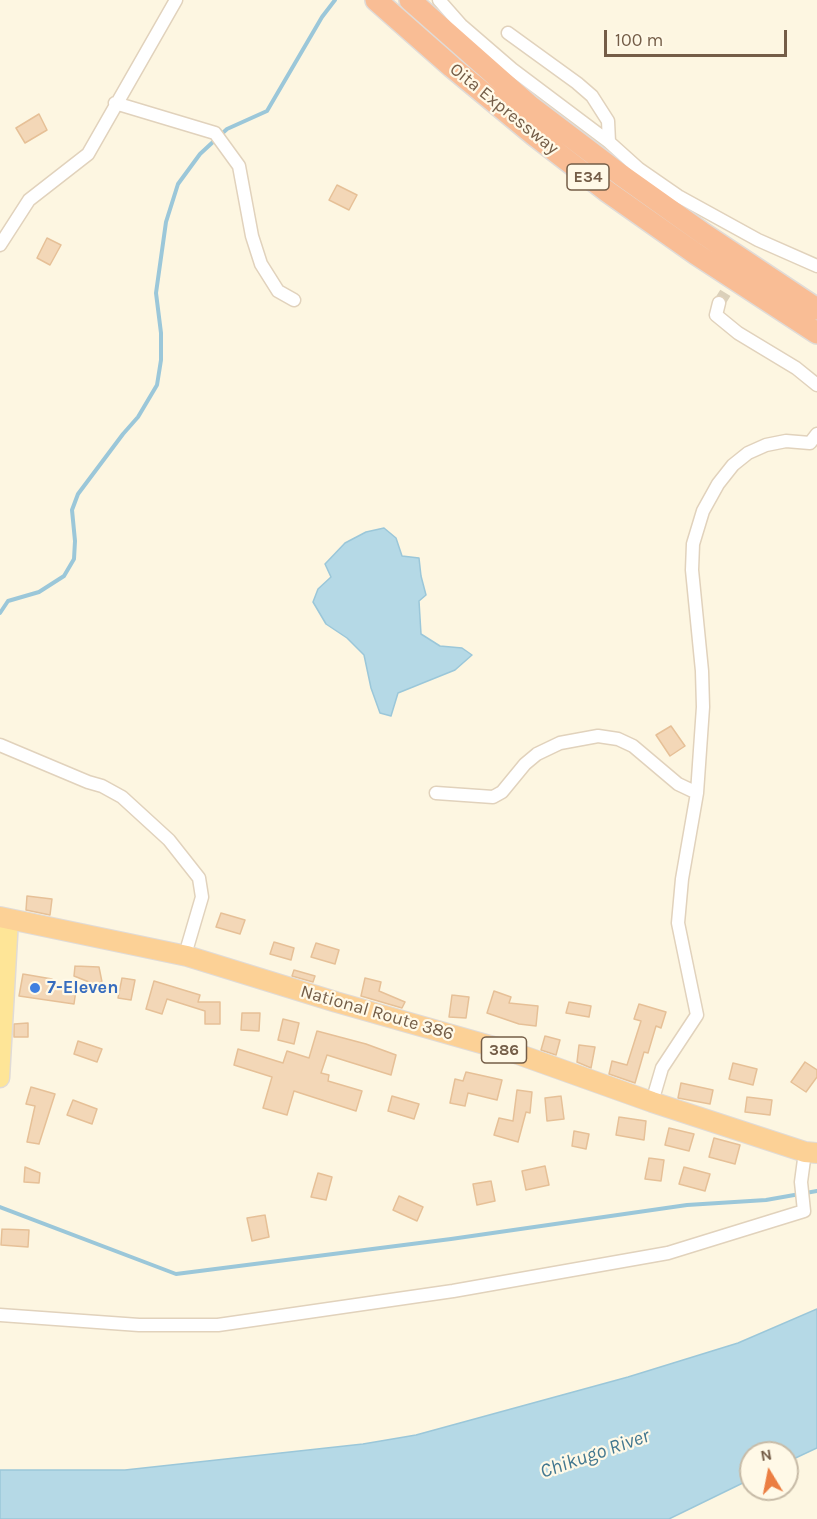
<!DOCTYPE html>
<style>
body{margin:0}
#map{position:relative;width:817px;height:1519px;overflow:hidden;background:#fdf6e1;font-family:Karla,sans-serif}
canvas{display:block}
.north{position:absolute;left:739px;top:1441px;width:60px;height:60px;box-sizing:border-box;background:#fff9e7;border:2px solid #c7bba7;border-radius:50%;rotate:350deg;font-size:16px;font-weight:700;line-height:24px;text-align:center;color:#745d47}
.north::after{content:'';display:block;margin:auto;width:21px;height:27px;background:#eb7e42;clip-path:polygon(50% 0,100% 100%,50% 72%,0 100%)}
.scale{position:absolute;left:604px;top:30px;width:183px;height:27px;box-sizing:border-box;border:3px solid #745d47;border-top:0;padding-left:8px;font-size:18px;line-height:21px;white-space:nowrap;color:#745d47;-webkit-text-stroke:4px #fff9e7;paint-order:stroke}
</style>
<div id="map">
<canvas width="817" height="1519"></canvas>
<div class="north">N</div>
<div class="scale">100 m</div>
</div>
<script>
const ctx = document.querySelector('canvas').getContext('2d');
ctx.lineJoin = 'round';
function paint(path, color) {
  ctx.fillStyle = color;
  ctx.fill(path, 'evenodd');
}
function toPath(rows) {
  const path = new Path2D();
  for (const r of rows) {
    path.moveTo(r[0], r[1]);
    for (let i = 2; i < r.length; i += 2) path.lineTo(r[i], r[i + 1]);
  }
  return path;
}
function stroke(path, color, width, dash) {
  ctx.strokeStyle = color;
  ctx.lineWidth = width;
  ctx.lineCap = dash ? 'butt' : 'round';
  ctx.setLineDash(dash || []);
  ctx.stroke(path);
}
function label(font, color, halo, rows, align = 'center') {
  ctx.font = font + ' Karla,sans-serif';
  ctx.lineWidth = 4.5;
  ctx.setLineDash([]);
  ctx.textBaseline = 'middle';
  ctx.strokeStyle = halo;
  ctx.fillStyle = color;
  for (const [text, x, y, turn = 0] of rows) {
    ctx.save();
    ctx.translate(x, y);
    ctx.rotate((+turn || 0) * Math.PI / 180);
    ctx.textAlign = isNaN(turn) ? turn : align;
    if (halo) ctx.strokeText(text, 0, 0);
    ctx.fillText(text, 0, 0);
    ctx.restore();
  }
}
const water = toPath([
 [384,528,396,538,402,556,419,558,421,576,426,595,419,601,421,634,440,646,462,648,472,655,455,670,398,693,391,716,380,713,371,688,364,655,347,638,326,624,313,602,318,589,331,577,325,564,345,543,366,532,384,528],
 [817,1309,817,1448,787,1462,787,1453,751,1453,751,1479,669,1519,0,1519,0,1470,125,1470,363,1444,416,1435,628,1377,738,1343,817,1309]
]);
paint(water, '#b5d9e6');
stroke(water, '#9bc7d9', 1.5);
stroke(toPath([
 [0,613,8,601,39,592,64,576,74,559,75,541,72,510,78,494,123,434,138,417,157,385,161,360,161,333,156,293,166,222,178,184,200,154,227,129,267,111,322,17,335,0],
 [0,1207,176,1274,451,1239,687,1205,766,1200,817,1191]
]), '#9bc7d9', 4);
const building = toPath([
 [39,114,47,130,25,143,16,128,39,114],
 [337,185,357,195,349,210,329,200,337,185],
 [47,238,61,245,50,265,37,258,47,238],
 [671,726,685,746,670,756,656,735,671,726],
 [27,896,52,899,50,915,26,910,27,896],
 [221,913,245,920,240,934,216,927,221,913],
 [274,942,294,948,291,960,270,954,274,942],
 [316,943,339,950,335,964,311,957,316,943],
 [75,966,99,967,102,982,94,984,74,976,75,966],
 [294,970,315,976,313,982,292,976,294,970],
 [23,974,52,979,51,987,76,990,74,1004,19,996,23,974],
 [122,978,135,980,131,1000,118,998,122,978],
 [365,978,381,982,379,991,405,1002,402,1008,361,996,365,978],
 [154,981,200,995,198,1002,220,1002,220,1024,205,1024,205,1011,167,999,162,1014,146,1009,154,981],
 [494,991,511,997,509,1003,538,1006,536,1026,519,1024,487,1013,494,991],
 [452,995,469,997,466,1018,449,1017,452,995],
 [569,1002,591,1006,589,1017,566,1013,569,1002],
 [639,1004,666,1012,661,1028,656,1026,648,1053,644,1052,635,1083,609,1074,612,1061,627,1065,641,1021,634,1019,639,1004],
 [242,1013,260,1013,259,1031,241,1030,242,1013],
 [283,1019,299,1023,294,1044,278,1040,283,1019],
 [28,1023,28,1037,14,1037,14,1024,28,1023],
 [317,1031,366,1044,396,1055,391,1075,327,1055,321,1073,329,1075,328,1081,362,1091,356,1111,294,1091,287,1115,263,1108,272,1077,234,1065,238,1049,283,1063,287,1051,309,1058,317,1031],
 [545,1036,560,1040,556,1055,541,1050,545,1036],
 [78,1041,102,1049,97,1062,74,1054,78,1041],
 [579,1045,595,1047,591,1068,577,1062,579,1045],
 [805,1062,817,1070,817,1077,806,1092,791,1082,805,1062],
 [733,1063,757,1069,753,1085,729,1079,733,1063],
 [466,1072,502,1080,497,1100,468,1093,465,1106,450,1103,455,1079,463,1081,466,1072],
 [681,1083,713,1090,710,1104,678,1098,681,1083],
 [31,1087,55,1094,39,1144,27,1142,35,1106,26,1104,31,1087],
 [517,1090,532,1092,530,1113,526,1112,518,1142,494,1135,499,1118,513,1121,517,1090],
 [392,1096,419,1104,414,1119,388,1111,392,1096],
 [561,1096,564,1119,547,1121,545,1098,561,1096],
 [747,1097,772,1100,770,1115,745,1112,747,1097],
 [73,1100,97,1109,92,1124,67,1115,73,1100],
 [619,1117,646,1121,644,1140,616,1135,619,1117],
 [669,1128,694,1134,689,1151,665,1145,669,1128],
 [574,1131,589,1134,586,1149,572,1146,574,1131],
 [714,1138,740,1145,735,1164,709,1157,714,1138],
 [649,1158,664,1160,661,1181,645,1179,649,1158],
 [545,1166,549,1185,526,1190,522,1171,545,1166],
 [25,1167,40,1173,39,1183,24,1182,25,1167],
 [684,1167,710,1174,705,1191,679,1184,684,1167],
 [318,1173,332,1177,326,1200,311,1197,318,1173],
 [491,1181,495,1201,477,1205,473,1184,491,1181],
 [399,1196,423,1207,417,1221,393,1210,399,1196],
 [265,1215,269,1237,252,1241,247,1218,265,1215],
 [2,1229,29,1230,28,1247,1,1245,2,1229]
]);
paint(building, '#f3d7b7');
stroke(building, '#e6c097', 1.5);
stroke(toPath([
 [719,303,736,276]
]), '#dbd0ba', 12, [12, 6]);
const minor = toPath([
 [439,0,461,25,512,69,609,142,639,169,678,196,758,240,817,266],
 [508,33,577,83,592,96,608,121,609,142],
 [115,103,215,133,239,166,252,236,261,264,278,291,294,300],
 [0,245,29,200,88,154,176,0],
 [719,303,716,315,738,333,796,368,817,385],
 [0,745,88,782,102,786,122,797,169,840,199,878,202,897,187,948,187,956],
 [436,793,493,797,502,792,525,764,537,754,560,743,598,736,618,739,633,746,678,784,697,793],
 [652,1102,662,1068,697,1015,678,923,682,879,697,793,703,707,702,671,692,570,693,544,703,511,718,484,733,465,748,453,766,445,786,441,810,443,817,434],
 [0,1315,139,1325,218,1325,453,1291,668,1253,804,1211,801,1182,805,1152]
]);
const primary = toPath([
 [0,1078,9,919]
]);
const trunk = toPath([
 [0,917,187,956,336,1002,512,1052,652,1102,805,1152,817,1153]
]);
const motorway = toPath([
 [376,0,452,67,534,135,608,192,696,254,817,333],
 [410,0,530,106,621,175,704,234,817,309]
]);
stroke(minor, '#e1d2bc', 15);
stroke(primary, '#e0dbd7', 21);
stroke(trunk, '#e0dbd7', 22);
stroke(motorway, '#e0dbd7', 24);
stroke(minor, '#fff', 12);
stroke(primary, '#fee597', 18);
stroke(trunk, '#fcd196', 20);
stroke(motorway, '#f9bd95', 21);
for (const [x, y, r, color] of [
 [35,988,6,"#3f7fe0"]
]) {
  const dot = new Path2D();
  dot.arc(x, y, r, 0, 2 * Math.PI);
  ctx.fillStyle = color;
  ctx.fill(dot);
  stroke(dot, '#fff9e7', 2);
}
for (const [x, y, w] of [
 [588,177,42],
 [504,1050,45]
]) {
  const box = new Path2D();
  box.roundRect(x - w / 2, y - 13, w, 26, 4.5);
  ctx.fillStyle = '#fff9e7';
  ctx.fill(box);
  stroke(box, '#745d47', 1.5);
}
label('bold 16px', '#745d47', null, [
 ["E34",588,177],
 ["386",504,1050]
]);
label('18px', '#745d47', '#fff9e7', [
 ["Oita Expressway",504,109,39],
 ["National Route 386",377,1013,16]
]);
label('bold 18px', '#366cbe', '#fff9e7', [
 ["7-Eleven",47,988]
], 'left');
label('italic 20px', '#437890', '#fff9e7', [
 ["Chikugo River",595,1454,-19]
]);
</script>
